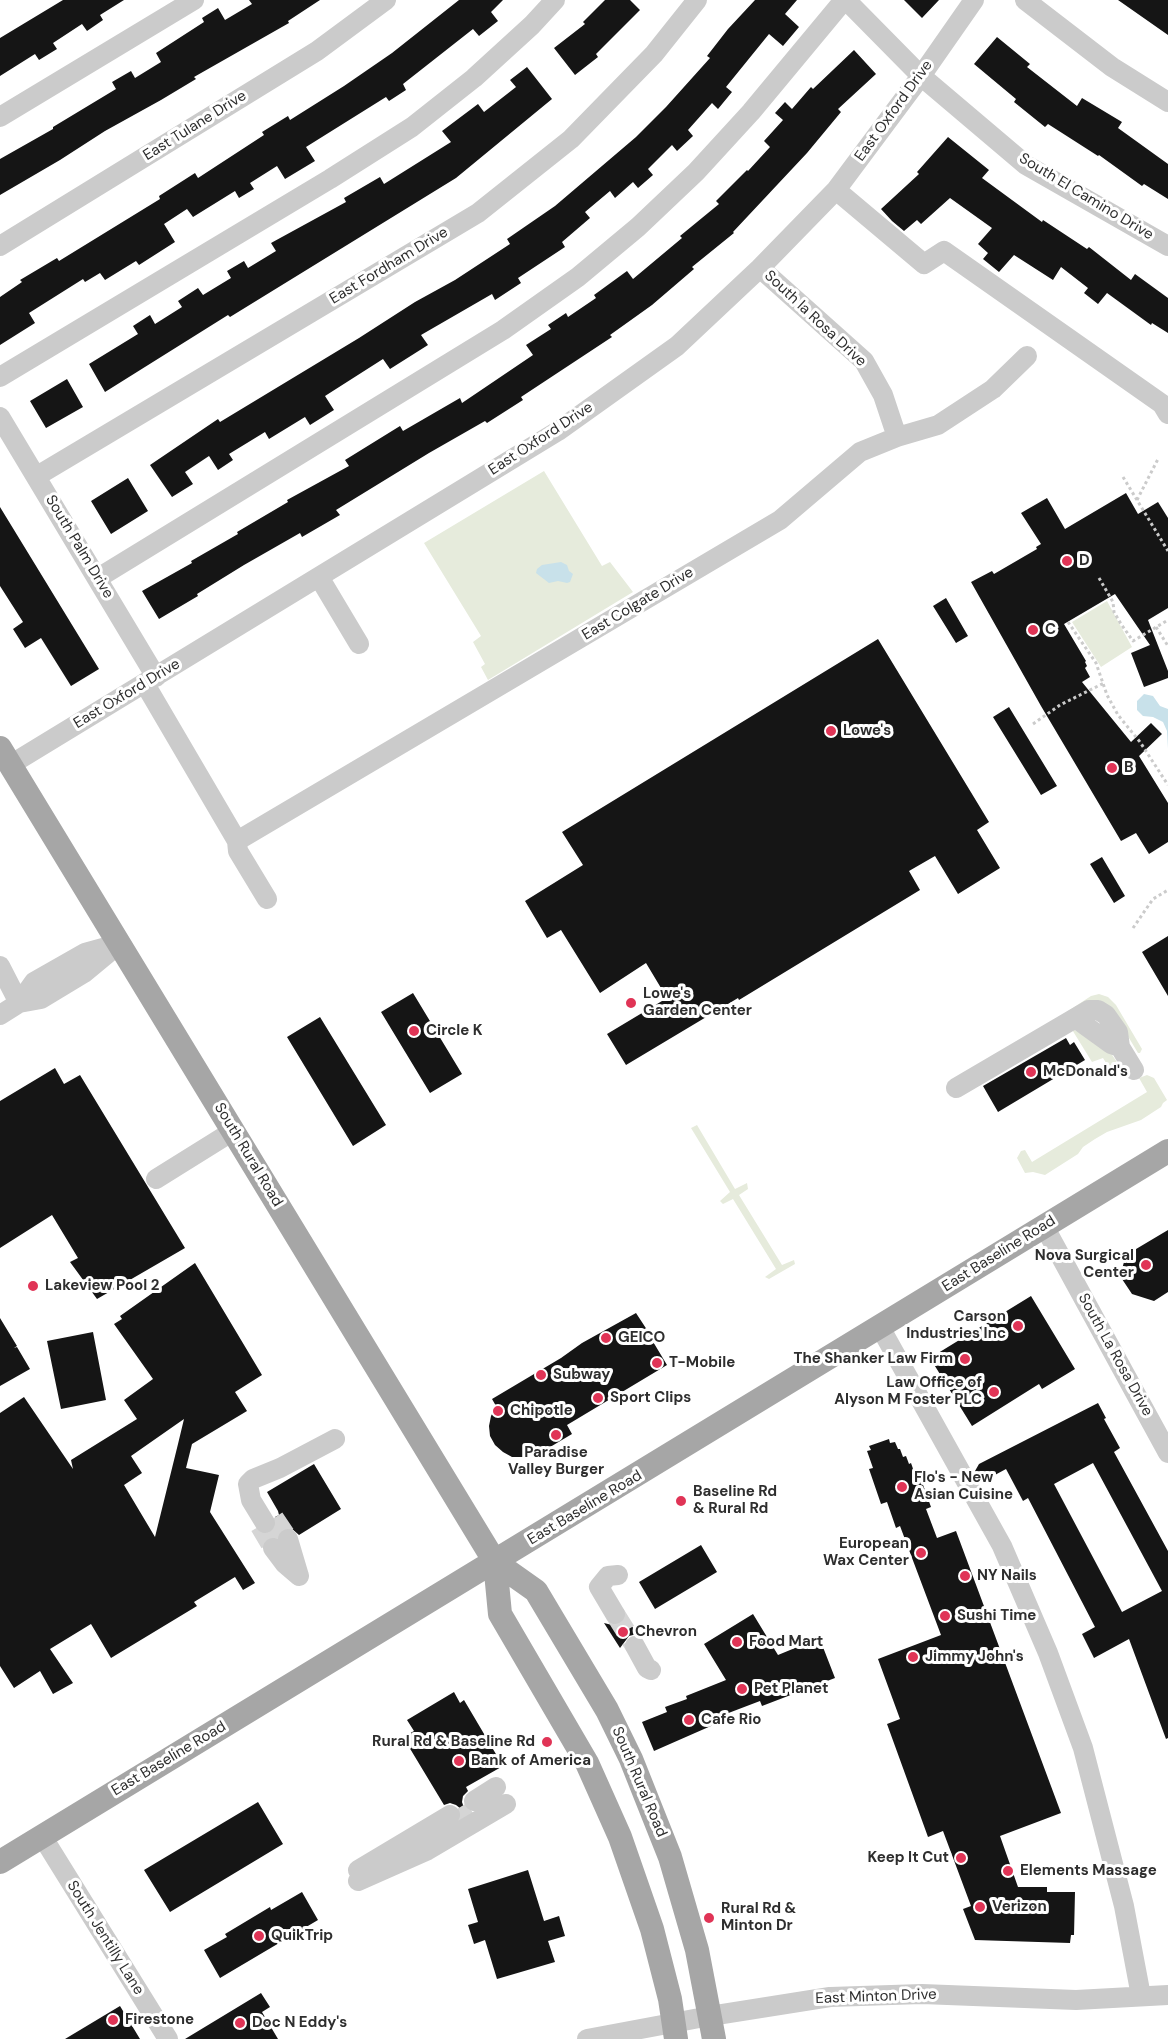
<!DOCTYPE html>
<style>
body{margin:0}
canvas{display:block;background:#fff}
</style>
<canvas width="1168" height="2039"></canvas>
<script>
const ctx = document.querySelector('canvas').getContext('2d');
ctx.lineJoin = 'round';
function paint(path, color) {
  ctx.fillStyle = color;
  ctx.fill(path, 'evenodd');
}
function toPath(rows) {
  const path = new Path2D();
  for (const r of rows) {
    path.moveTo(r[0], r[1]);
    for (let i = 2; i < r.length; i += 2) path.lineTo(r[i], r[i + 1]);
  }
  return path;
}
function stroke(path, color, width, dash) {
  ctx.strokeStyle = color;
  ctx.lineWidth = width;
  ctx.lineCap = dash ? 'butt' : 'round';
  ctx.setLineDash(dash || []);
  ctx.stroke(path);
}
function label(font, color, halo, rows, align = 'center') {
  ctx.font = font + ' "DM Sans",sans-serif';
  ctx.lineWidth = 6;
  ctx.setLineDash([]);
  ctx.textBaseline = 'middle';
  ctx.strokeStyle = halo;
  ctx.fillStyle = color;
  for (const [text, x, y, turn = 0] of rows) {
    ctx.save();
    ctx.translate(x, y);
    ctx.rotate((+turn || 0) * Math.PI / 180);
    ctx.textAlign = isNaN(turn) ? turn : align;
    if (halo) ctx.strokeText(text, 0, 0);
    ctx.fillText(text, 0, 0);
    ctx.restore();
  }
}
paint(toPath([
 [544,471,602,566,610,562,633,592,488,680,481,667,485,664,473,642,481,636,424,543],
 [1107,601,1132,647,1101,667,1072,622],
 [1099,994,1108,997,1116,1005,1142,1049,1140,1053,1138,1053,1114,1013,1066,1015,1065,1013,1091,996],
 [1071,1028,1108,1049,1119,1065,1111,1071,1103,1058,1092,1062],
 [1147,1075,1154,1078,1167,1100,1163,1103,1161,1107,1141,1120,1107,1132,1095,1139,1083,1147,1078,1154,1045,1175,1033,1172,1025,1173,1017,1158,1021,1151,1025,1150,1032,1162,1147,1092,1139,1078],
 [697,1125,735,1189,747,1183,748,1189,739,1195,782,1265,794,1260,795,1264,769,1279,765,1277,776,1269,733,1199,723,1204,720,1201,730,1192,691,1128]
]), '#e6ebdc');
paint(toPath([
 [561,562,567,565,569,571,573,574,570,582,567,583,558,581,549,583,536,573,537,569,542,565],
 [1144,694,1153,696,1160,706,1168,709,1168,749,1167,731,1163,722,1153,717,1143,716,1137,710,1137,701]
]), '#c8e1ea');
paint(toPath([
 [63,0,124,0,100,15,103,20,87,31,82,24,53,43,57,49,39,60,35,54,0,76,0,38],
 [249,0,320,0,288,21,289,23,194,77,196,79,161,100,105,131,60,160,0,195,0,159,53,129,53,127,116,89,112,82,131,71,135,78,161,62,156,53,204,22,202,18,218,8,225,20,252,4],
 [459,0,503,0,491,12,498,21,479,36,473,29,403,84,406,90,389,101,386,97,306,147,315,161,285,179,277,166,250,183,254,189,239,198,235,191,193,217,187,209,164,224,175,242,139,265,136,261,105,280,100,273,85,282,83,279,29,313,35,323,0,345,0,297,22,282,20,280,57,258,59,261,160,199,159,196,195,173,198,178,264,135,262,132,288,116,290,120,344,86,392,53],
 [605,0,630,0,640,10,596,54,598,57,575,75,554,48,585,24,583,22],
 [755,0,797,0,785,14,799,27,783,46,769,34,726,87,732,92,718,109,712,103,688,130,693,136,677,151,672,145,648,169,653,175,638,188,633,182,615,198,610,191,585,212,590,218,562,242,565,247,518,278,521,283,495,300,492,294,421,335,428,345,390,369,383,359,325,396,334,410,310,425,305,417,269,439,265,432,229,454,233,460,218,470,209,456,185,472,193,484,172,497,150,465,218,419,220,422,359,338,415,302,455,280,510,244,507,239,555,206,636,137,666,107,710,58,707,56,728,29],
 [904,0,939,0,922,18],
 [1118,0,1168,0,1168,35],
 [997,37,1030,64,1027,67,1077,106,1082,98,1122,122,1118,128,1168,164,1168,199,1144,184,1142,186,1099,155,1098,156,1048,124,1045,127,1014,102,1016,99,974,64],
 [854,50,876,74,838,109,841,112,807,153,733,232,734,233,692,267,694,269,652,305,610,335,612,337,521,397,523,400,487,423,485,421,429,453,336,510,340,515,302,537,300,533,244,565,197,594,198,596,159,619,142,591,192,563,191,561,238,534,237,532,288,502,287,500,349,466,345,460,400,426,403,431,460,398,462,403,533,355,526,345,551,329,548,325,566,313,568,317,596,298,594,295,627,271,633,279,682,238,680,236,719,204,716,201,747,170,748,171,770,147,764,141,783,120,775,113,785,102,792,109,811,87,813,89],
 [527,67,552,99,456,178,230,317,228,315,105,392,89,364,138,334,133,326,150,315,155,324,182,307,178,301,198,288,203,295,231,278,227,271,244,261,248,268,276,251,271,243,346,202,344,198,380,177,384,184,451,142,442,131,478,104,484,112,516,87,510,80],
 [948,137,989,170,982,178,1042,222,1043,220,1087,249,1089,247,1131,280,1135,274,1168,298,1168,333,1152,323,1151,325,1107,293,1098,304,1084,293,1088,288,1061,267,1053,280,1014,255,999,272,983,259,988,253,978,244,992,228,950,198,921,224,917,220,904,231,892,221,881,209,919,174,917,172],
 [67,379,83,407,46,428,30,401],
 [128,478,148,511,111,534,91,501],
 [1126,493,1138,514,1158,502,1168,518,1168,608,1148,620,1168,671,1168,678,1144,687,1131,653,1150,645,1115,594,1064,624,1086,661,1085,662,1087,666,1085,668,1090,677,1082,682,1131,742,1151,723,1162,734,1139,756,1168,803,1168,842,1149,854,1136,833,1121,841,1041,706,971,582,992,571,994,574,1037,549,1036,547,1041,544,1021,513,1047,498,1065,529],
 [0,507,99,669,71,686,41,638,25,648,13,629,23,622,0,586],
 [946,598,968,636,956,643,933,606],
 [878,639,989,822,977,830,1000,868,958,894,935,856,909,871,920,890,739,1000,738,998,626,1065,607,1034,667,998,646,963,600,993,561,930,547,938,525,901,583,865,562,832],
 [1009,707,1057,786,1041,795,993,717],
 [1102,857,1125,896,1114,903,1090,864],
 [1168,936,1168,996,1142,952],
 [413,993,462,1074,430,1093,381,1012],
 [320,1017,386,1125,353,1146,287,1037],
 [1066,1038,1070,1045,1074,1042,1085,1060,998,1112,983,1086],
 [55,1068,64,1084,80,1075,185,1248,97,1299,70,1262,78,1258,52,1215,0,1248,0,1101],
 [1168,1230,1168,1292,1154,1301,1132,1294,1120,1276,1126,1255],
 [195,1263,262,1375,235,1392,247,1411,192,1444,186,1468,219,1475,210,1512,255,1583,243,1590,235,1577,194,1602,197,1606,111,1658,91,1624,50,1649,73,1683,53,1694,40,1671,14,1688,0,1666,0,1413,24,1397,73,1469,71,1460,137,1419,124,1400,153,1379,114,1324,122,1319,120,1316],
 [184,1419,178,1444,155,1537,124,1485,142,1473,131,1456],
 [1031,1296,1075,1369,1042,1389,1039,1384,972,1426,930,1358],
 [636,1313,653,1339,652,1340,667,1365,567,1425,572,1434,535,1456,534,1454,523,1457,512,1457,503,1452,495,1445,490,1436,489,1426,491,1416,496,1406,492,1399,561,1358,582,1343],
 [0,1318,17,1346,14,1348,17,1347,30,1369,0,1386],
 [93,1332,106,1400,61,1409,47,1341],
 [1098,1403,1106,1418,1104,1419,1120,1448,1114,1452,1168,1551,1168,1738,1166,1739,1129,1639,1094,1658,1082,1634,1095,1627,1028,1498,1023,1501,1006,1469,980,1483,975,1471,979,1464],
 [1093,1463,1162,1591,1122,1612,1054,1484],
 [889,1439,890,1443,895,1442,898,1449,900,1449,903,1457,906,1456,909,1464,911,1463,918,1483,922,1482,931,1507,926,1509,937,1538,956,1531,1061,1813,1000,1836,1018,1887,1047,1887,1047,1892,1075,1892,1074,1935,1071,1935,1070,1943,975,1940,963,1909,971,1906,943,1831,928,1837,887,1724,900,1719,878,1659,941,1635,900,1526,896,1528,887,1502,881,1504,869,1469,873,1468,867,1451,871,1450,869,1446],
 [314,1464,341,1509,299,1535,291,1528,285,1527,280,1530,276,1537,271,1536,265,1539,262,1534,271,1533,275,1529,277,1523,275,1517,279,1515,278,1511,267,1492],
 [701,1545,717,1572,655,1609,639,1582],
 [753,1614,778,1655,812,1641,814,1645,821,1642,835,1678,762,1706,760,1701,718,1717,720,1722,654,1751,642,1722,667,1712,665,1707,687,1699,686,1696,726,1680,704,1644],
 [626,1617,637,1634,629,1636,620,1648,604,1623,616,1626,622,1624],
 [454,1692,460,1703,464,1700,503,1766,466,1787,468,1791,463,1796,462,1802,464,1808,469,1812,462,1816,461,1809,456,1805,450,1803,444,1805,403,1737,414,1731,407,1720],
 [258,1802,283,1844,170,1912,144,1870],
 [528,1870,544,1921,559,1916,565,1936,548,1941,555,1962,497,1979,485,1940,474,1944,468,1925,478,1922,468,1889],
 [302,1892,318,1920,220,1978,204,1950,227,1937,225,1934,270,1907,271,1910],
 [261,1993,270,2007,262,2012,278,2039,185,2039],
 [120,2006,140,2039,65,2039]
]), '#151515');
stroke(toPath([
 [274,1518,288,1539],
 [260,1526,273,1548],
 [615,1614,635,1646],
 [455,1822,478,1808]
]), '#d5d5d5', 20, [20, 10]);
stroke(toPath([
 [1123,477,1168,551],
 [1137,500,1158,459],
 [1099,578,1113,602,1114,612,1121,624,1133,641,1168,620],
 [1068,622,1096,663,1107,695,1118,715,1140,742,1168,785],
 [1156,627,1168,646],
 [1033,724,1060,705,1104,683],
 [1133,928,1153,899,1168,890]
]), '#cbcbcb', 3, [3, 3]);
stroke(toPath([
 [846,0,921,76,1026,165,1168,246],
 [1025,0,1112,67,1168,102],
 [0,117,194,0],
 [836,190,924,264,944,251,1162,404,1168,414],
 [0,246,317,51,386,0],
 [760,268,864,361,883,395,897,437],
 [0,377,330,179,412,127,474,78,532,25,555,0],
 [0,417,156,677],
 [37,476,478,213,571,139,654,54,697,0],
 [319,577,359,644],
 [98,578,503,330,578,277,638,227,696,172,751,112,844,0],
 [145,684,237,841,238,851,267,899],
 [10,765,558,431,677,346,760,268,836,190,921,76,974,0],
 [237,841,780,520,860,452,897,437,938,425,993,389,1027,356],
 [0,966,19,1003],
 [19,1003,34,982,85,953,114,945],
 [0,1015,19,1003,41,999,84,973,119,944],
 [1075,1018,1111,1044,1120,1047],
 [956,1088,1089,1010,1098,1010,1106,1015,1118,1032,1120,1047,1134,1070],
 [156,1179,233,1131],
 [1044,1226,1168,1453],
 [880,1327,1002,1546,1048,1653,1083,1748,1124,1906,1141,1996],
 [265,1523,251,1500,248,1484,253,1479,280,1468,335,1439],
 [288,1539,299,1576],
 [273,1548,285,1564,299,1576],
 [615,1614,599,1587,608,1576,618,1575],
 [635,1646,647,1668,651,1670],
 [474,1801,496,1787],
 [42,1836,168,2039],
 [358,1870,450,1815],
 [358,1881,428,1850,506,1804],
 [587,2039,710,2016,830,1997,922,1994,1076,2000,1168,1995]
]), '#cbcbcb', 20);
stroke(toPath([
 [0,748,495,1562,536,1591,607,1710,631,1759,670,1857,697,1950,714,2039],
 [495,1562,500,1614,587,1763,620,1837,652,1929,670,1999,676,2039],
 [0,1862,1168,1151]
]), '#a6a6a6', 24);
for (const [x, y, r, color] of [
 [1067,561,6,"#e03456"],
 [1033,630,6,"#e03456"],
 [831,731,6,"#e03456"],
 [1112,768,6,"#e03456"],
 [631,1003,6,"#e03456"],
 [414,1031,6,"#e03456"],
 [1031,1072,6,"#e03456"],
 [1146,1265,6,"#e03456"],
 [33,1286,6,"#e03456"],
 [1018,1326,6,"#e03456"],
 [606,1338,6,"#e03456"],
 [965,1359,6,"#e03456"],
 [657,1363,6,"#e03456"],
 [541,1375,6,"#e03456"],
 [994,1392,6,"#e03456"],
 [598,1398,6,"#e03456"],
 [498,1411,6,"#e03456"],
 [556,1435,6,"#e03456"],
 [902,1487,6,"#e03456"],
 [681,1501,6,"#e03456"],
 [921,1553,6,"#e03456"],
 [965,1576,6,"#e03456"],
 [945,1616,6,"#e03456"],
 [623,1632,6,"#e03456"],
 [737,1642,6,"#e03456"],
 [913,1657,6,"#e03456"],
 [742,1689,6,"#e03456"],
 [689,1720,6,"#e03456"],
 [547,1742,6,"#e03456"],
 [459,1761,6,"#e03456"],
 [961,1858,6,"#e03456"],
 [1008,1871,6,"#e03456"],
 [980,1907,6,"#e03456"],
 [709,1918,6,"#e03456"],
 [259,1936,6,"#e03456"],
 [113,2020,6,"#e03456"],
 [240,2023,6,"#e03456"]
]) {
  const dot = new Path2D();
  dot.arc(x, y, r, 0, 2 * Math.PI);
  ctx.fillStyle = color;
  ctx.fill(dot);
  stroke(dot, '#fff', 2);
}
label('15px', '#2e2e2e', '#fff', [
 ["East Oxford Drive",894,111,-54],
 ["East Tulane Drive",195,126,-32],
 ["South El Camino Drive",1086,197,31],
 ["East Fordham Drive",389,266,-31],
 ["South la Rosa Drive",815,319,43],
 ["East Oxford Drive",541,439,-33],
 ["South Palm Drive",79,547,59],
 ["East Colgate Drive",638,604,-31],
 ["East Oxford Drive",127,694,-31],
 ["South Rural Road",248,1155,59],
 ["East Baseline Road",999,1254,-32],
 ["South La Rosa Drive",1115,1355,61],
 ["East Baseline Road",585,1508,-31],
 ["East Baseline Road",169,1759,-31],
 ["South Rural Road",639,1782,67],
 ["South Jentilly Lane",105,1938,58],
 ["East Minton Drive",876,1997,-2]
]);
label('bold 15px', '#2e2e2e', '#fff', [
 ["D",1079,561],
 ["C",1045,630],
 ["Lowe's",843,731],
 ["B",1124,768],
 ["Lowe's",643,994],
 ["Garden Center",643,1011],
 ["Circle K",426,1031],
 ["McDonald's",1043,1072],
 ["Nova Surgical",1134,1256,"right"],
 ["Center",1134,1273,"right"],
 ["Lakeview Pool 2",45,1286],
 ["Carson",1006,1317,"right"],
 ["Industries Inc",1006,1334,"right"],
 ["GEICO",618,1338],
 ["The Shanker Law Firm",953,1359,"right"],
 ["T-Mobile",669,1363],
 ["Subway",553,1375],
 ["Law Office of",982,1383,"right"],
 ["Alyson M Foster PLC",982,1400,"right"],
 ["Sport Clips",610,1398],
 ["Chipotle",510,1411],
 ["Paradise",556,1453,"center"],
 ["Valley Burger",556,1470,"center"],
 ["Flo's - New",914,1478],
 ["Asian Cuisine",914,1495],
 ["Baseline Rd",693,1492],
 ["& Rural Rd",693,1509],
 ["European",909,1544,"right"],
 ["Wax Center",909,1561,"right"],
 ["NY Nails",977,1576],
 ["Sushi Time",957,1616],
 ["Chevron",635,1632],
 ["Food Mart",749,1642],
 ["Jimmy John's",925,1657],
 ["Pet Planet",754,1689],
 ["Cafe Rio",701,1720],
 ["Rural Rd & Baseline Rd",535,1742,"right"],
 ["Bank of America",471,1761],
 ["Keep It Cut",949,1858,"right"],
 ["Elements Massage",1020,1871],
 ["Verizon",992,1907],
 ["Rural Rd &",721,1909],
 ["Minton Dr",721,1926],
 ["QuikTrip",271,1936],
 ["Firestone",125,2020],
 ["Doc N Eddy's",252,2023]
], 'left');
</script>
